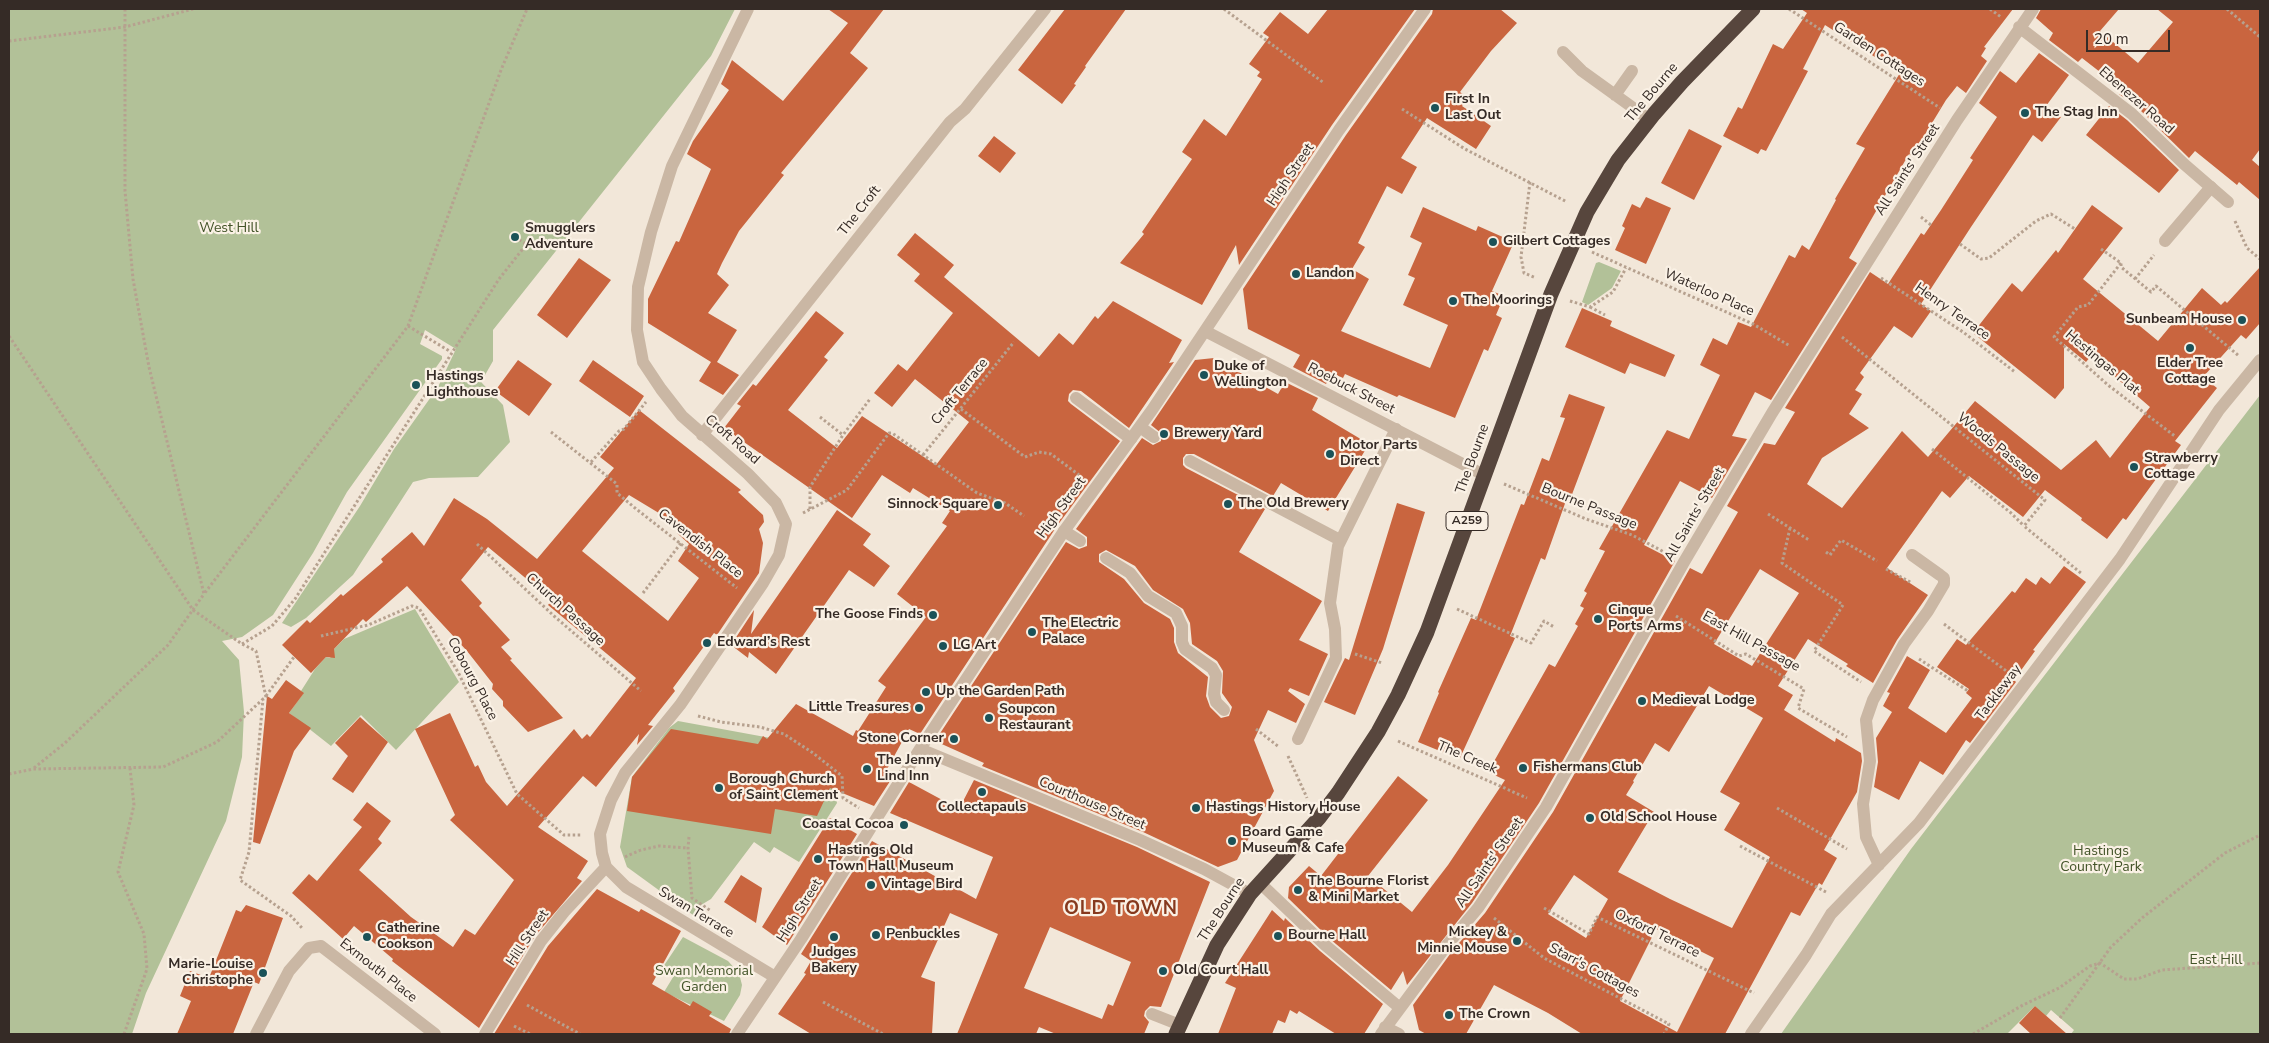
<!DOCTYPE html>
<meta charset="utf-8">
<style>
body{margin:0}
#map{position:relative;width:2269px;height:1043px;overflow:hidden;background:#f2e7d9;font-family:"Nunito Sans",sans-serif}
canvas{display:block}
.frame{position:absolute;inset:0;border:10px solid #352b26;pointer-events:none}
.scale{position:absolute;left:2086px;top:30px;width:84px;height:22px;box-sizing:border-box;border:2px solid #352b26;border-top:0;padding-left:6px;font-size:15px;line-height:18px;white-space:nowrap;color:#352b26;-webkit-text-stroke:4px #faf1e5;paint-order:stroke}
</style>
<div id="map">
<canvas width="2269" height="1043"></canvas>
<div class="frame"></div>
<div class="scale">20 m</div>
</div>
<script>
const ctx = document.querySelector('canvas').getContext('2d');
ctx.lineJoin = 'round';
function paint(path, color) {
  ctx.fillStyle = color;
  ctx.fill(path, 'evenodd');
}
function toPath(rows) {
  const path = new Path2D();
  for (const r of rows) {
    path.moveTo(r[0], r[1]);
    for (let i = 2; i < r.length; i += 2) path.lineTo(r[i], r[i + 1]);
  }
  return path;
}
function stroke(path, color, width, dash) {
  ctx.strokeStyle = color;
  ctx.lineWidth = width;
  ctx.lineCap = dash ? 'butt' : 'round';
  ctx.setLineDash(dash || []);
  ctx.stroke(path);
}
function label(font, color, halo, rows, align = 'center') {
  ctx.font = font + ' "Nunito Sans",sans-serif';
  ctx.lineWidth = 4.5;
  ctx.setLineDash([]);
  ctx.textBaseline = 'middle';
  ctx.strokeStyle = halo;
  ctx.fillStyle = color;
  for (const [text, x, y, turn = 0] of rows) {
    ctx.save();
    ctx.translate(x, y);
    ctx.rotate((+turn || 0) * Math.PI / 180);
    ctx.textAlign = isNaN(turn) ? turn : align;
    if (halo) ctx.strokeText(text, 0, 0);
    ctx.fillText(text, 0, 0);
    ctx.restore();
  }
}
paint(toPath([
 [9,9,735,9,711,56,493,330,493,361,481,382,503,405,510,442,478,477,429,478,413,482,353,575,306,618,291,627,282,623,360,506,394,449,438,387,456,349,425,330,420,344,442,356,442,359,347,492,313,553,273,615,242,637,222,641,239,660,244,712,242,757,226,821,146,993,132,1034,9,1034],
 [1599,262,1621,271,1612,288,1588,305,1582,302,1596,263],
 [2260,395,2260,1034,2071,1034,2074,1030,2051,1010,2046,1016,2035,1006,2007,1034,1781,1034,1911,849],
 [415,609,459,682,396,750,361,715,331,746,289,713,303,694,301,691,315,669,326,657,330,658,334,653,334,649,344,639],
 [678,721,787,741,833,784,837,803,799,862,774,847,770,853,754,842,711,899,701,905,693,915,627,867,620,847,632,777,669,728],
 [683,937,728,961,739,973,742,985,740,995,724,1021,664,992,675,974,663,967]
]), '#b2c198');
paint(toPath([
 [828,9,884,9,850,53,868,68,781,173,784,175,739,231,722,263,717,274,729,285,708,313,737,330,717,362,739,375,723,395,699,381,711,362,648,323,648,299,676,241,679,242,711,169,687,154,693,141,729,90,721,84,732,60,783,101,848,23],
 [1065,9,1126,9,1085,66,1086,67,1074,84,1076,85,1062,104,1018,70],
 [1328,9,1415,9,1332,125,1239,265,1236,245,1202,305,1120,263,1144,234,1142,232,1192,159,1182,152,1204,119,1226,136,1262,79,1257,76,1260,72,1249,64,1269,37,1263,33,1280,12,1308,34],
 [1433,9,1500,9,1517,23,1491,51,1460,92,1468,98,1462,106,1491,126,1476,149,1427,118,1401,158,1417,167,1402,194,1387,186,1358,243,1365,247,1352,269,1369,279,1341,331,1430,368,1448,325,1403,305,1415,278,1408,275,1422,243,1410,237,1423,207,1476,231,1478,226,1514,242,1492,291,1504,296,1496,315,1502,318,1488,351,1484,349,1455,418,1399,395,1397,397,1345,374,1343,378,1332,373,1326,384,1293,367,1300,355,1248,329,1243,289,1346,135,1432,14],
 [1801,9,2013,9,1984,47,1986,48,1981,56,1987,61,1966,93,1957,86,1946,100,1912,156,1909,154,1849,258,1857,263,1771,400,1755,392,1732,436,1747,439,1712,498,1680,481,1644,545,1675,561,1539,803,1472,903,1407,985,1403,971,1391,990,1330,939,1288,898,1289,887,1309,866,1321,876,1398,776,1428,800,1368,876,1412,912,1448,865,1505,780,1488,772,1549,664,1555,667,1578,626,1575,624,1584,608,1580,606,1587,593,1584,591,1605,551,1599,549,1667,430,1689,439,1720,375,1700,365,1713,338,1727,345,1738,322,1751,327,1789,255,1795,258,1802,245,1809,250,1836,200,1835,199,1865,148,1856,144,1900,73,1825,25,1803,69,1808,71,1766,151,1761,149,1758,154,1723,136,1738,107,1742,109,1773,44,1783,49,1807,13],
 [2041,9,2119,9,2100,31,2138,63,2173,22,2157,9,2260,9,2260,149,2252,160,2260,167,2260,200,2239,182,2237,185,2195,151,2189,158,2138,108,2119,94,2121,91,2100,72,2082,58,2078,62,2049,40,2053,33,2036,18],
 [2039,53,2069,75,2046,106,2061,117,2042,142,2033,135,1971,227,1921,304,1931,311,1912,338,1894,326,1860,373,1864,377,1855,390,1862,394,1849,414,1869,428,1822,458,1807,484,1842,508,1902,431,1928,457,1975,401,2061,470,2096,440,2110,458,2150,407,2091,356,2086,362,2064,344,2064,388,2055,399,1973,333,2012,283,2022,292,2056,250,2058,253,2092,205,2123,228,2083,279,2158,341,2202,288,2221,305,2225,301,2227,303,2260,267,2260,323,2246,339,2241,335,2203,377,2217,388,2175,441,2181,445,2126,520,2123,518,2107,539,2081,520,2082,518,2045,490,2023,517,1969,476,1950,498,1942,491,1887,568,1928,595,1897,640,1873,683,1846,666,1848,664,1808,639,1778,686,1793,695,1784,710,1835,742,1836,738,1861,753,1862,761,1857,792,1824,850,1837,858,1822,885,1819,883,1800,916,1791,912,1725,1034,1582,1034,1548,1013,1494,985,1466,1034,1426,1034,1419,1030,1413,1005,1453,950,1485,913,1553,812,1690,568,1702,574,1738,512,1727,506,1764,443,1775,445,1795,412,1785,408,1870,272,1888,284,1921,233,1924,235,1941,210,1973,160,1970,158,1997,117,1979,103,2000,71,2016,83],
 [1760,569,1799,593,1752,666,1714,644],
 [1709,686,1763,718,1720,792,1740,803,1724,830,1770,857,1732,928,1670,899,1618,872,1654,812,1626,795,1634,782,1633,781,1655,743,1669,752],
 [1574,875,1608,899,1586,938,1548,914],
 [1656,929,1714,958,1677,1032,1620,1001],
 [2109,106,2127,120,2179,170,2159,193,2086,135],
 [1689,129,1722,146,1694,200,1661,183],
 [994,136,1016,153,1000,173,978,156],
 [1646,197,1671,208,1646,264,1615,250,1625,228,1622,226,1632,204,1640,208],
 [915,233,954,265,944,277,1039,357,1059,333,1073,345,1095,316,1098,319,1113,301,1182,340,1169,363,1174,362,1129,428,1081,391,1073,390,1069,394,1068,401,1071,404,1120,441,1057,526,920,734,909,729,886,771,894,775,874,806,830,788,817,816,775,809,771,834,627,811,632,777,671,729,758,744,763,736,767,739,796,704,853,736,856,730,858,731,886,687,878,681,926,617,897,594,947,526,942,523,950,511,913,488,910,493,882,475,852,518,724,428,741,406,737,404,753,384,756,386,816,311,844,333,824,357,828,360,788,410,837,448,862,416,936,465,969,422,915,379,892,407,874,393,898,364,907,371,953,313,914,281,920,274,897,255],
 [579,258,611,280,567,338,537,315],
 [1582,308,1612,321,1610,326,1675,355,1665,377,1630,363,1625,374,1565,347],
 [1214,358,1278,394,1285,382,1318,398,1312,410,1369,444,1328,511,1281,483,1273,496,1194,454,1186,454,1183,458,1183,465,1186,468,1265,509,1239,552,1322,601,1299,640,1328,654,1309,696,1290,688,1288,691,1305,704,1296,723,1268,710,1254,740,1274,791,1237,860,1218,867,1143,832,982,766,984,763,935,741,1066,542,1079,549,1087,546,1087,537,1076,529,1142,438,1153,445,1161,441,1161,433,1151,425,1195,360],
 [1106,550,1135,566,1153,590,1183,609,1190,623,1192,644,1217,661,1223,671,1222,693,1232,707,1229,716,1221,718,1210,707,1206,696,1208,677,1178,653,1174,642,1174,628,1170,619,1144,603,1124,579,1099,562,1099,554],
 [518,360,552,384,529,416,495,391],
 [593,360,644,396,630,417,579,381],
 [1569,394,1605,407,1571,497,1568,495,1545,560,1541,558,1510,636,1515,638,1460,758,1457,758,1418,742,1439,693,1438,692,1471,618,1476,620,1521,504,1524,505,1542,458,1549,461,1565,418,1560,417],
 [639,410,741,490,738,492,763,515,764,522,759,529,763,543,759,573,717,635,714,633,673,688,675,691,648,725,653,726,637,745,639,734,596,787,583,776,538,827,588,861,577,878,582,881,535,936,479,1028,392,961,393,959,354,926,343,939,292,893,309,874,317,881,362,827,353,820,367,802,391,821,378,839,382,843,359,870,411,917,453,947,465,929,475,935,514,880,450,820,455,815,415,729,450,713,475,767,478,765,486,782,507,806,574,729,582,739,587,734,590,737,636,678,548,605,552,600,488,547,461,580,482,603,479,606,510,640,501,647,512,659,510,660,563,718,528,732,503,706,503,701,492,689,493,684,467,651,407,586,366,622,363,619,334,649,335,658,326,657,311,673,282,645,307,620,310,623,341,594,343,596,383,562,381,559,412,532,424,546,454,498,487,519,537,559,614,468,600,457],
 [629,495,682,527,677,533,689,544,678,561,699,578,668,621,582,551],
 [1397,503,1425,512,1383,649,1355,715,1324,702,1345,658,1349,660],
 [837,510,871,534,863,545,890,566,874,587,849,570,776,674,749,652,748,658,731,645,754,610,751,634],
 [2064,566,2086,582,2033,650,2035,651,2014,680,2016,682,1970,743,1966,740,1943,775,1920,761,1899,800,1874,787,1878,762,1876,738,1892,712,1883,706,1890,693,1887,692,1907,656,1930,670,1908,708,1946,733,1972,698,1966,693,1969,689,1937,667,1957,639,1966,645,2012,591,2015,593,2026,578,2036,585,2041,577,2050,584],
 [286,680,304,693,289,713,311,728,294,751,260,844,253,842,267,696,272,699],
 [360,717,388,742,353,793,332,779,348,756,335,743],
 [974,780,1137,847,1210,882,1161,1007,1150,1006,1145,1011,1144,1016,1149,1022,1144,1034,1056,1034,1039,1027,1036,1034,957,1034,998,934,950,913,921,977,935,982,932,1034,811,1034,778,1014,806,974,804,973,811,961,801,954,872,841,976,899,993,857,890,813,909,782,959,809],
 [1050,927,1131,962,1113,1006,1108,1004,1102,1019,1024,988],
 [830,818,857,834,787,945,762,927],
 [741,875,762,888,756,923,724,902],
 [597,889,639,912,641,909,681,931,652,984,690,1006,693,1001,712,1012,709,1016,731,1029,729,1034,494,1034,548,946],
 [246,905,283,918,259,984,254,982,233,1034,177,1034,191,1001,180,996,190,971,209,978,236,910,241,912],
 [1272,910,1284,921,1285,918,1320,951,1383,1004,1364,1034,1336,1034,1299,1011,1297,1014,1290,1010,1285,1023,1278,1020,1272,1034,1218,1034,1236,988,1225,983],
 [2035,1006,2067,1034,2031,1034,2019,1023]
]), '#c9653f');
stroke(toPath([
 [125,9,125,191,133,279,149,367,204,594,408,326,501,70,527,9],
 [1224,9,1324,83],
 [1789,9,1940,108],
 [1990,9,2001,17],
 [2227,9,2260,37],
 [9,41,125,27,193,9],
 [1402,109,1465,149,1567,202],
 [1530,182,1521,257,1524,273,1536,278],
 [1921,217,1931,225],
 [2235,221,2247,248,2260,259],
 [515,237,526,244],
 [1960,244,1981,259,1989,258,2036,221,2051,214,2075,229],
 [2101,249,2121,263,2121,267,2151,292,2156,286,2239,356],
 [1592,252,1753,324,1790,346],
 [2121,263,2088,305,2078,307,2054,337,2108,385,2176,437],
 [1881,278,1963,332,2015,372],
 [2135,279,2154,255],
 [1570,301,1590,307,1613,292,1626,268],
 [1590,307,1605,315],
 [408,326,451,352],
 [9,336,193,610,242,644,256,651,266,697,263,699,249,852,240,880,291,916,302,928],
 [1842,337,2045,500,2024,526,2082,574],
 [961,409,1025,457,1039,452,1051,454,1079,475],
 [820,417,843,435],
 [551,432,617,484,617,493,635,508,737,588],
 [1932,449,2011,513,2024,526],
 [923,455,1014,342],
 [591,462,619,431,624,429,646,402],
 [1504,484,1586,519,1632,535,1666,553],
 [810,509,810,487,843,435,870,399],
 [803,513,847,490,889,433,892,433,977,493,1005,503,1024,516],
 [1768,514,1809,540],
 [1790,528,1782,563,1843,605,1814,651,1861,682],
 [477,544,554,616,641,691],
 [1826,552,1830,555,1841,540,1877,561],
 [1886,569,1912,583],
 [643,593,681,543],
 [1457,609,1531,643,1544,621,1554,627],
 [1676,616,1739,656,1746,654,1804,689,1798,708,1847,737],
 [1944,624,2009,673],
 [321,636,368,625,412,606,419,608,458,672,517,794,564,835,581,835],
 [242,644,272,626,295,599,499,279,533,236],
 [1355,654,1382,663],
 [1919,659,1968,691],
 [266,696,294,657],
 [698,716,721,722,760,727,784,734,813,753,842,776,843,798,859,808],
 [1256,729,1279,747],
 [1398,741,1527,798],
 [1288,756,1307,798],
 [34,768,65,743,168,645,204,594],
 [9,774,33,769,163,767,217,742,263,699],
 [1777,808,1847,849],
 [689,837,688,848,692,898,711,911],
 [1740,846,1826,892],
 [625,857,641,850,659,846,688,848],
 [1544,908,1589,934,1597,917,1754,993],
 [1494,918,1544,958,1669,1024,1664,1034],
 [823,1002,883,1034],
 [527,1005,580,1034],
 [2060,1018,2111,947,2142,918,2225,853,2260,835],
 [514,1026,530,1034],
 [124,1034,147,969,144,934,118,872,134,805,130,768],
 [1973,1034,2023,1005,2059,988,2090,966,2100,963,2124,979,2137,979,2162,970,2260,963]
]), '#b6a18f', 3, [2.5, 2.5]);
stroke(toPath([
 [1563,52,1582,71,1650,120],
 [1615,95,1632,71],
 [2165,241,2211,187],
 [1076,398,1131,439],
 [1140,427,1154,437],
 [1190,461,1340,540],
 [1064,531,1080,541],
 [1106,558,1130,573,1148,596,1176,613,1182,626,1182,642,1185,649,1212,668,1216,675,1214,694,1216,702,1224,710],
 [1298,739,1336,658,1335,629,1330,603,1338,546,1396,429],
 [1152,1014,1180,1025]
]), '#cab7a4', 12);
stroke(toPath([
 [748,9,672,166,651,232,638,287,637,330,643,362,661,389,682,416,748,474,776,503,786,524,779,555,763,583,680,705,625,773,611,800,600,834,602,853,606,867,626,887,775,977],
 [2019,27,2132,114,2184,164,2228,202],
 [1205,331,1484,475],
 [702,435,950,122,965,109,1045,9],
 [920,749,1140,840,1204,869,1250,894],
 [1879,865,1866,837,1863,804,1870,761,1866,720,1873,700,1904,644,1928,611,1944,584,1944,578,1940,575,1912,555],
 [1260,883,1325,945,1400,1008],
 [1385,1027,1399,1034],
 [256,1034,289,971,309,948,321,946,435,1034],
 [485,1034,541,941,564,912,606,867],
 [737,1034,801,939,920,749,1064,531,1152,410,1339,130,1425,9],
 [1381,1034,1447,945,1478,908,1546,807,1684,562,1772,413,1957,120,2033,9],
 [1751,1034,1806,955,1831,914,1919,823,2120,559,2219,410,2260,360]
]), '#cab7a4', 12);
stroke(toPath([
 [1176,1034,1217,945,1250,894,1319,818,1338,793,1378,732,1398,695,1427,632,1551,294,1587,212,1618,160,1654,114,1682,82,1753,9]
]), '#57463d', 15);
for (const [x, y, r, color] of [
 [1435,108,5,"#1b5258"],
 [2025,113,5,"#1b5258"],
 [515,237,5,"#1b5258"],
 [1493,242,5,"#1b5258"],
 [1296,274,5,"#1b5258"],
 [1453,301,5,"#1b5258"],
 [2242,320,5,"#1b5258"],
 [2190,348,5,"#1b5258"],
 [1204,375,5,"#1b5258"],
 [416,385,5,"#1b5258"],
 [1164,434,5,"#1b5258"],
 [1330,454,5,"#1b5258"],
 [2134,467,5,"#1b5258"],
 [1228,504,5,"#1b5258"],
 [998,505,5,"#1b5258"],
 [933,615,5,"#1b5258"],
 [1598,619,5,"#1b5258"],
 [1032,632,5,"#1b5258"],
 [707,643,5,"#1b5258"],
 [943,646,5,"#1b5258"],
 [926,692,5,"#1b5258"],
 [1642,701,5,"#1b5258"],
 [919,708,5,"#1b5258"],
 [989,718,5,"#1b5258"],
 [954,739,5,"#1b5258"],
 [1523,768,5,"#1b5258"],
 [867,769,5,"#1b5258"],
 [719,788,5,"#1b5258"],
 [982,792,5,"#1b5258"],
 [1196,808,5,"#1b5258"],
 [1590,818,5,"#1b5258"],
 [904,825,5,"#1b5258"],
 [1232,841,5,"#1b5258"],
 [818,859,5,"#1b5258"],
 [871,885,5,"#1b5258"],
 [1298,890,5,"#1b5258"],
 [876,935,5,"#1b5258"],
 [1278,936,5,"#1b5258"],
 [367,937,5,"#1b5258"],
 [834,937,5,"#1b5258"],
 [1517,941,5,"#1b5258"],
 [1163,971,5,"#1b5258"],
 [263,973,5,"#1b5258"],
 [1449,1015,5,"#1b5258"]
]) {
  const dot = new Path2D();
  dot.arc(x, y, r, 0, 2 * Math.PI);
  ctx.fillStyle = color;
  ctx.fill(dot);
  stroke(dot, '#faf1e5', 2);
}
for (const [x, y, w] of [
 [1467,521,42]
]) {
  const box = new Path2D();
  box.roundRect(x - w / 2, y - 9.5, w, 19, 4);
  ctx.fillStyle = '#faf1e5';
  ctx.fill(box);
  stroke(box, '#352b26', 1);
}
label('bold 12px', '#352b26', null, [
 ["A259",1467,521]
]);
label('14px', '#352b26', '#faf1e5', [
 ["Garden Cottages",1879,55,33],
 ["The Bourne",1652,93,-50],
 ["Ebenezer Road",2136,101,41],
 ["All Saints' Street",1908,170,-57],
 ["High Street",1291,175,-56],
 ["The Croft",860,211,-52],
 ["Waterloo Place",1709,293,24],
 ["Henry Terrace",1952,312,35],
 ["Hestingas Plat",2102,363,40],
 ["Roebuck Street",1351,389,27],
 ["Croft Terrace",960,392,-51],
 ["Croft Road",732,440,41],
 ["Woods Passage",1998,448,39],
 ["The Bourne",1473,459,-70],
 ["Bourne Passage",1589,507,22],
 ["High Street",1062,508,-54],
 ["All Saints' Street",1695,515,-60],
 ["Cavendish Place",700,544,38],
 ["Church Passage",565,610,42],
 ["East Hill Passage",1751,642,29],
 ["Cobourg Place",472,679,62],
 ["Tackleway",1999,693,-53],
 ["The Creek",1467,758,23],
 ["Courthouse Street",1092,804,23],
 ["All Saints' Street",1490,863,-55],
 ["The Bourne",1222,910,-57],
 ["High Street",800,911,-58],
 ["Swan Terrace",696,913,31],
 ["Oxford Terrace",1657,934,26],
 ["Hill Street",528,938,-56],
 ["Exmouth Place",378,971,38],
 ["Starr's Cottages",1594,971,28]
]);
label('bold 14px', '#352b26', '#faf1e5', [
 ["First In",1445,100],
 ["Last Out",1445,116],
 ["The Stag Inn",2035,113],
 ["Smugglers",525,229],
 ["Adventure",525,245],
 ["Gilbert Cottages",1503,242],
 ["Landon",1306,274],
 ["The Moorings",1463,301],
 ["Sunbeam House",2232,320,"right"],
 ["Elder Tree",2190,364,"center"],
 ["Cottage",2190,380,"center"],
 ["Duke of",1214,367],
 ["Wellington",1214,383],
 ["Hastings",426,377],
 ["Lighthouse",426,393],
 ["Brewery Yard",1174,434],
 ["Motor Parts",1340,446],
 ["Direct",1340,462],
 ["Strawberry",2144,459],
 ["Cottage",2144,475],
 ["The Old Brewery",1238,504],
 ["Sinnock Square",988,505,"right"],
 ["Cinque",1608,611],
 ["Ports Arms",1608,627],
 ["The Goose Finds",923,615,"right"],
 ["The Electric",1042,624],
 ["Palace",1042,640],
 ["Edward’s Rest",717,643],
 ["LG Art",953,646],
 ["Up the Garden Path",936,692],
 ["Medieval Lodge",1652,701],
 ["Little Treasures",909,708,"right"],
 ["Soupcon",999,710],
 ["Restaurant",999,726],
 ["Stone Corner",944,739,"right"],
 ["The Jenny",877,761],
 ["Lind Inn",877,777],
 ["Fishermans Club",1533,768],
 ["Borough Church",729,780],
 ["of Saint Clement",729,796],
 ["Collectapauls",982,808,"center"],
 ["Hastings History House",1206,808],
 ["Old School House",1600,818],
 ["Coastal Cocoa",894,825,"right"],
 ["Board Game",1242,833],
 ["Museum & Cafe",1242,849],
 ["Hastings Old",828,851],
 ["Town Hall Museum",828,867],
 ["The Bourne Florist",1308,882],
 ["& Mini Market",1308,898],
 ["Vintage Bird",881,885],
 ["Catherine",377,929],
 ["Cookson",377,945],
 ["Mickey &",1507,933,"right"],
 ["Minnie Mouse",1507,949,"right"],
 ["Penbuckles",886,935],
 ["Bourne Hall",1288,936],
 ["Judges",834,953,"center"],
 ["Bakery",834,969,"center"],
 ["Marie-Louise",253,965,"right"],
 ["Christophe",253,981,"right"],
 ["Old Court Hall",1173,971],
 ["The Crown",1459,1015]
], 'left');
label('14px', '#435429', '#faf1e5', [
 ["West Hill",229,229],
 ["Hastings",2101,852],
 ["Country Park",2101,868],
 ["East Hill",2216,961],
 ["Swan Memorial",704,972],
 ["Garden",704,988]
]);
ctx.letterSpacing = '1px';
label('bold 19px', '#86391d', '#faf1e5', [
 ["OLD TOWN",1121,909]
]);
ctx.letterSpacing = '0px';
</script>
